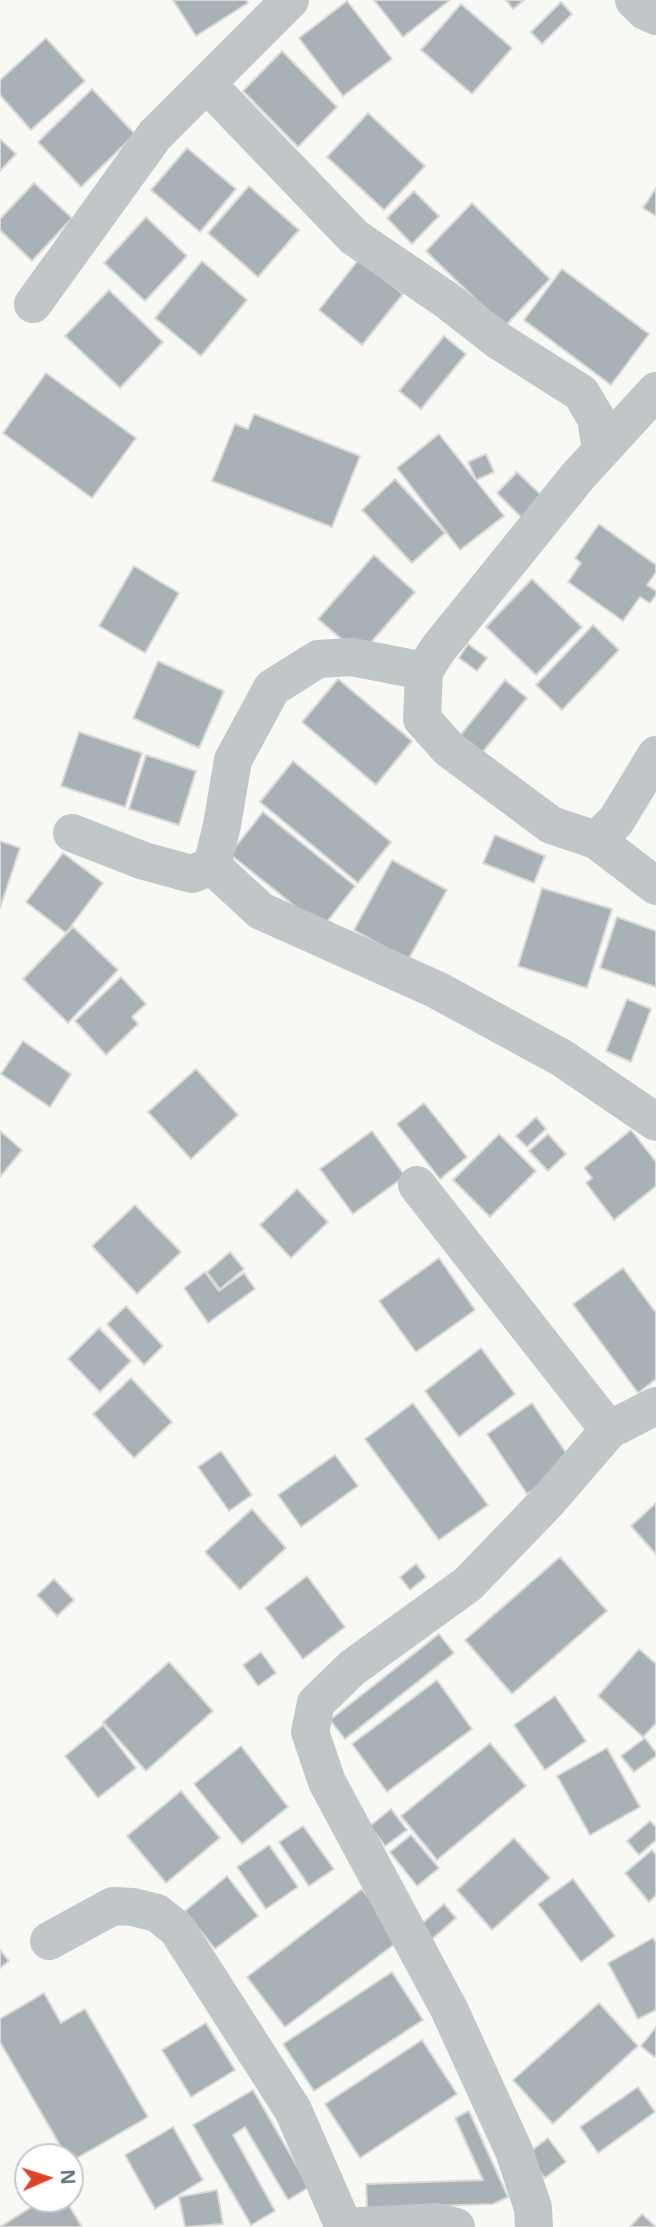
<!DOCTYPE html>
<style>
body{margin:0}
#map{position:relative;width:656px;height:2227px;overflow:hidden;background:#f8f8f5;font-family:"Open Sans",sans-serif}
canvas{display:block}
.north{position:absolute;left:14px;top:2143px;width:70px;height:70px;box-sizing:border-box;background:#fff;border:2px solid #c1c8cc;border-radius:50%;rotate:87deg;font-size:19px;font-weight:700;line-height:28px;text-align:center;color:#637680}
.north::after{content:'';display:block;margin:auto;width:24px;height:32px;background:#e3422a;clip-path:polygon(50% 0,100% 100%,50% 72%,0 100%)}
</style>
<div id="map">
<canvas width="656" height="2227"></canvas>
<div class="north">N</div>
</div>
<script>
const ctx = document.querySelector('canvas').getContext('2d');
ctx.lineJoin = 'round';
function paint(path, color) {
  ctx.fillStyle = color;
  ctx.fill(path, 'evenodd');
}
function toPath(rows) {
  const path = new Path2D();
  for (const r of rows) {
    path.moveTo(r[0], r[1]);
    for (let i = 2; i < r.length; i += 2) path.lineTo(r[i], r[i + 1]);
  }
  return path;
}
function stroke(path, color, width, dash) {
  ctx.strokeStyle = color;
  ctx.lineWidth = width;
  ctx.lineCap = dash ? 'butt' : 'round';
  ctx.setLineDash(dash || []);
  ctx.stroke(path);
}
const building = toPath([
 [173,0,246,0,248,3,196,36,173,0],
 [374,0,450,0,403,37,374,0],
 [506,0,524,0,513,9,506,0],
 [347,1,392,59,343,96,299,38,347,1],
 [561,2,572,14,542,44,531,32,561,2],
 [461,4,512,48,472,94,421,50,461,4],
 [46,38,85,81,31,130,0,95,0,80,46,38],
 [282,51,337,107,298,147,243,91,282,51],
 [92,89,135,134,81,187,38,142,92,89],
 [368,113,425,166,384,210,327,157,368,113],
 [0,139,16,154,0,171,0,139],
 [187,148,236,189,200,232,151,190,187,148],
 [34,183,72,218,32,261,0,230,0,219,34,183],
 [249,186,299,230,258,277,208,233,249,186],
 [656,188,656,216,643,208,656,188],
 [414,191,439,216,412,244,387,218,414,191],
 [472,203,550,279,504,327,426,251,472,203],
 [146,217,187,256,145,301,104,263,146,217],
 [359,259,403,294,362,345,319,310,359,259],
 [202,261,247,300,201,356,155,318,202,261],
 [562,269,649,334,611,385,524,320,562,269],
 [109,290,163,342,120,388,65,336,109,290],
 [444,336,466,354,421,409,399,391,444,336],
 [46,373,136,438,92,498,3,433,46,373],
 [254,414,360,456,332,527,212,481,235,424,248,429,254,414],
 [439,434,504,516,460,550,397,468,439,434],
 [486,454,494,472,476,480,468,462,486,454],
 [517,472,543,497,522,518,497,493,517,472],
 [395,479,445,533,412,563,362,510,395,479],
 [599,524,656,565,656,572,647,585,656,591,656,595,650,603,640,597,623,621,568,582,581,563,575,558,599,524],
 [374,555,415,592,360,655,318,619,374,555],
 [134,566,179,593,145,653,99,626,134,566],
 [532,579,582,627,536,675,486,627,532,579],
 [593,625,619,650,562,710,536,685,593,625],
 [468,644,487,658,477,671,459,658,468,644],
 [158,661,224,691,199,748,133,718,158,661],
 [338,679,412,741,376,785,302,722,338,679],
 [505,680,527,698,476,760,454,743,505,680],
 [79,732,142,753,125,807,61,786,79,732],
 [146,755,196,771,179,825,129,809,146,755],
 [293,761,391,842,358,883,260,802,293,761],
 [263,812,355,886,322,928,230,854,263,812],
 [495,835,545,856,534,883,483,863,495,835],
 [0,841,20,848,0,908,0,841],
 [63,853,103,883,66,933,26,902,63,853],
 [392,860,447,890,408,960,354,930,392,860],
 [542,888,612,909,587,988,518,966,542,888],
 [617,917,656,931,656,987,600,968,617,917],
 [73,927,118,970,68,1023,23,979,73,927],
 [121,977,146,1004,132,1017,138,1024,106,1055,75,1021,121,977],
 [627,999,651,1009,631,1062,606,1051,627,999],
 [23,1041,71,1074,50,1107,1,1074,23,1041],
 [196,1069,238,1115,191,1159,148,1112,196,1069],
 [424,1103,467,1157,440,1179,397,1124,424,1103],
 [536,1117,546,1129,527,1147,516,1136,536,1117],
 [631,1130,656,1162,656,1186,614,1220,586,1183,592,1178,584,1168,631,1130],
 [0,1131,22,1150,0,1177,0,1131],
 [372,1131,405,1176,353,1214,320,1169,372,1131],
 [499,1134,536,1171,490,1217,453,1180,499,1134],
 [548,1134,566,1154,548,1171,529,1151,548,1134],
 [297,1189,328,1222,291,1258,260,1225,297,1189],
 [135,1205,181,1252,137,1294,92,1246,135,1205],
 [230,1252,244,1269,220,1289,207,1272,230,1252],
 [439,1258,475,1310,416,1352,379,1301,439,1258],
 [623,1268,656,1313,656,1379,638,1393,573,1304,623,1268],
 [205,1272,219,1291,244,1273,255,1289,208,1323,184,1288,205,1272],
 [126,1306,163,1346,144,1365,107,1324,126,1306],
 [99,1328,131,1361,100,1392,68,1359,99,1328],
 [481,1348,515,1394,459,1437,425,1391,481,1348],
 [131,1378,172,1422,134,1458,93,1414,131,1378],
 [413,1403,488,1505,439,1540,365,1439,413,1403],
 [532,1403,573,1463,527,1494,487,1434,532,1403],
 [221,1451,252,1495,229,1511,198,1467,221,1451],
 [335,1455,358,1486,301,1527,278,1495,335,1455],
 [656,1503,656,1554,631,1526,656,1503],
 [252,1509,286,1548,240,1590,205,1552,252,1509],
 [560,1557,607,1611,512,1694,465,1640,560,1557],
 [416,1564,426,1577,410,1590,400,1577,416,1564],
 [307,1576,345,1627,303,1659,265,1608,307,1576],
 [54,1579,74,1600,57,1616,37,1595,54,1579],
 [439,1634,454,1653,345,1739,330,1720,439,1634],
 [639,1649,656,1664,656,1723,643,1737,598,1696,639,1649],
 [261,1652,276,1673,258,1686,243,1665,261,1652],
 [169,1662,213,1711,146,1771,103,1722,169,1662],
 [437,1680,472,1729,387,1792,352,1744,437,1680],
 [555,1696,586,1741,545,1770,514,1725,555,1696],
 [103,1725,136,1768,98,1798,65,1756,103,1725],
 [645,1738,656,1753,656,1756,634,1772,621,1756,645,1738],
 [490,1743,526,1786,437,1860,401,1816,490,1743],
 [241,1746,288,1807,242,1844,194,1784,241,1746],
 [607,1748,640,1807,590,1835,557,1776,607,1748],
 [181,1791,220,1838,166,1883,127,1836,181,1791],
 [391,1809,407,1830,385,1846,370,1826,391,1809],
 [650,1821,656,1827,656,1840,639,1855,627,1841,650,1821],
 [303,1826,334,1869,309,1886,279,1842,303,1826],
 [411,1835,439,1868,417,1886,390,1852,411,1835],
 [514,1838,550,1878,492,1930,457,1890,514,1838],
 [269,1845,298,1887,266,1909,237,1867,269,1845],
 [652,1850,656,1855,656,1895,649,1902,625,1873,652,1850],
 [227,1876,258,1916,215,1949,185,1911,227,1876],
 [573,1879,615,1936,581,1962,538,1904,573,1879],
 [362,1889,400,1940,285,2027,247,1977,362,1889],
 [444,1904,456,1918,431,1940,419,1926,444,1904],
 [653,1938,656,1943,656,2010,638,2019,608,1963,653,1938],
 [0,1950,9,1961,0,1968,0,1950],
 [392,1972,423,2020,314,2091,283,2044,392,1972],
 [44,1993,61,2023,85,2009,148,2117,70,2162,70,2157,67,2157,0,2042,0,2019,44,1993],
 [599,2003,638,2046,553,2124,513,2080,599,2003],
 [206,2023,235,2070,191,2097,162,2050,206,2023],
 [656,2027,656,2055,654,2057,641,2046,656,2027],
 [422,2040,457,2094,360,2158,325,2104,422,2040],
 [638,2087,655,2112,598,2153,580,2127,638,2087],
 [253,2090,309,2187,288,2200,245,2127,233,2135,275,2211,251,2225,193,2125,253,2090],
 [469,2111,508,2197,493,2204,367,2208,366,2184,483,2180,455,2118,469,2111],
 [173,2127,203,2180,155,2209,125,2155,173,2127],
 [548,2138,566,2162,545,2178,526,2155,548,2138],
 [217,2190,223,2224,185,2227,179,2197,217,2190],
 [44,2199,65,2199,82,2227,0,2227,44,2199],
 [642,2214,656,2227,630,2227,642,2214]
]);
paint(building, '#a8b2b6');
stroke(building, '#dad9d7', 2);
stroke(toPath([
 [634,0,645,11,656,16],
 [207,84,354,237,445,299,499,341,581,393,596,418,601,450],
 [33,304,155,135,290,0],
 [656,391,578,476,438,649,424,671,422,719,449,749,551,825,596,840,656,886],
 [72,833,144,861,192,874,212,866,261,911,437,990,562,1058,656,1122],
 [596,840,616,821,656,755],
 [212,866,222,825,233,760,272,688,318,659,352,657,424,671],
 [417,1185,609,1430],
 [49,1941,113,1906,133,1907,157,1913,177,1929,293,2110,344,2227],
 [343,2227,438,2222,456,2227],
 [534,2227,533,2208,514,2151,449,2009,327,1782,310,1732,316,1703,352,1668,468,1584,547,1502,609,1430,656,1406]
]), '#c1c6c9', 38);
</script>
